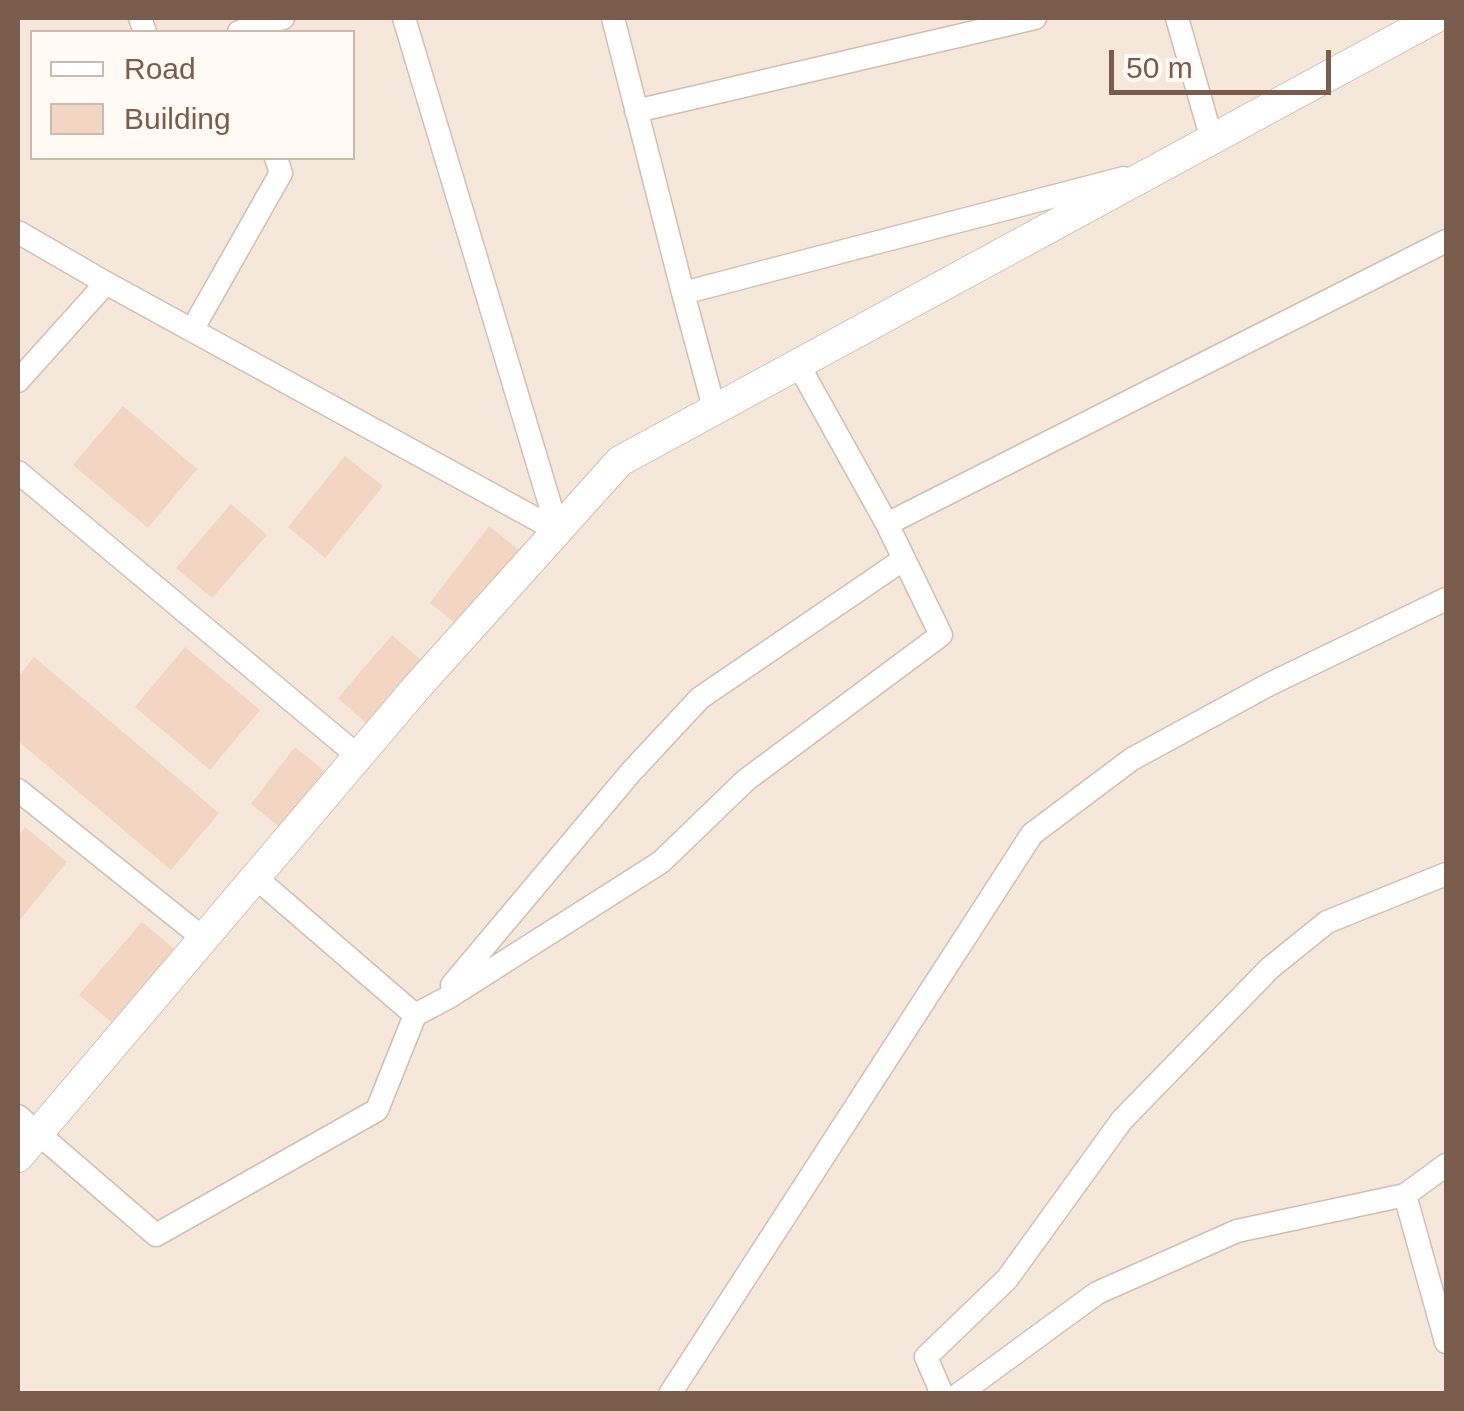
<!DOCTYPE html>
<style>
body{margin:0}
#map{position:relative;width:1464px;height:1411px;overflow:hidden;background:#fdf6ec;font-family:Helvetica,sans-serif}
canvas{display:block}
.frame{position:absolute;inset:0;border:20px solid #7a5c4d;pointer-events:none}
.legend{position:absolute;left:30px;top:30px;width:325px;height:130px;box-sizing:border-box;background:#fffaf3;border:2px solid #cabbb1;margin:0;padding:12px 18px;list-style:none;font-size:30px;color:#7a5c4d}
.legend li{display:flex;align-items:center;gap:20px;height:50px}
.legend b{width:50px;border:2px solid #cabbb1}
.scale{position:absolute;left:1109px;top:50px;width:222px;height:45px;box-sizing:border-box;border:5px solid #7a5c4d;border-top:0;padding-left:12px;font-size:30px;line-height:35px;white-space:nowrap;color:#7a5c4d;-webkit-text-stroke:8px #fffaf3;paint-order:stroke}
</style>
<div id="map">
<canvas width="1464" height="1411"></canvas>
<div class="frame"></div>
<ul class="legend">
<li><b style="height:12px;background:#fff"></b>Road</li>
<li><b style="height:28px;background:#f3d5c3"></b>Building</li>
</ul>
<div class="scale">50 m</div>
</div>
<script>
const ctx = document.querySelector('canvas').getContext('2d');
ctx.lineJoin = 'round';
function paint(path, color) {
  ctx.fillStyle = color;
  ctx.fill(path, 'evenodd');
}
function toPath(rows) {
  const path = new Path2D();
  for (const r of rows) {
    path.moveTo(r[0], r[1]);
    for (let i = 2; i < r.length; i += 2) path.lineTo(r[i], r[i + 1]);
  }
  return path;
}
function stroke(path, color, width, dash) {
  ctx.strokeStyle = color;
  ctx.lineWidth = width;
  ctx.lineCap = dash ? 'butt' : 'round';
  ctx.setLineDash(dash || []);
  ctx.stroke(path);
}
paint(toPath([
 [18,18,1446,18,1446,1393,18,1393],
 [32,32,352,32,352,158,32,158]
]), '#f5e8da');
paint(toPath([
 [123,406,197,469,148,528,73,465],
 [345,456,383,486,325,558,288,527],
 [231,504,267,535,212,598,176,568],
 [489,526,519,550,460,627,430,603],
 [392,635,421,660,367,724,338,698],
 [185,647,260,710,210,770,135,707],
 [34,657,219,813,171,870,18,741,18,677],
 [295,747,326,772,281,828,251,804],
 [25,827,67,862,18,922,18,836],
 [142,922,177,951,114,1024,79,995]
]), '#f3d5c3');
const minor = toPath([
 [140,18,145,32],
 [404,18,558,531],
 [613,18,683,293,1124,178],
 [1177,18,1212,140],
 [239,32,283,18],
 [636,111,1035,18],
 [18,232,106,283],
 [683,293,714,408],
 [192,330,281,173,276,158],
 [798,364,887,524,1446,241],
 [18,381,106,283,558,531],
 [18,472,358,756],
 [18,790,203,938],
 [255,877,415,1015,449,997,661,862,746,780,941,635,887,524],
 [452,985,631,772,700,698,904,559],
 [18,1116,156,1235,377,1110,415,1015],
 [1446,1165,1405,1195,1446,1342],
 [670,1394,1032,834,1132,759,1268,685,1446,599],
 [942,1394,926,1357,1007,1279,1122,1120,1270,968,1327,922,1446,874],
 [959,1394,1097,1293,1237,1231,1405,1195]
]);
const tertiary = toPath([
 [18,1157,417,687,620,461,1435,18]
]);
stroke(minor, '#d1beb0', 25);
stroke(tertiary, '#d1beb0', 32);
stroke(minor, '#fff', 22);
stroke(tertiary, '#fff', 30);
</script>
